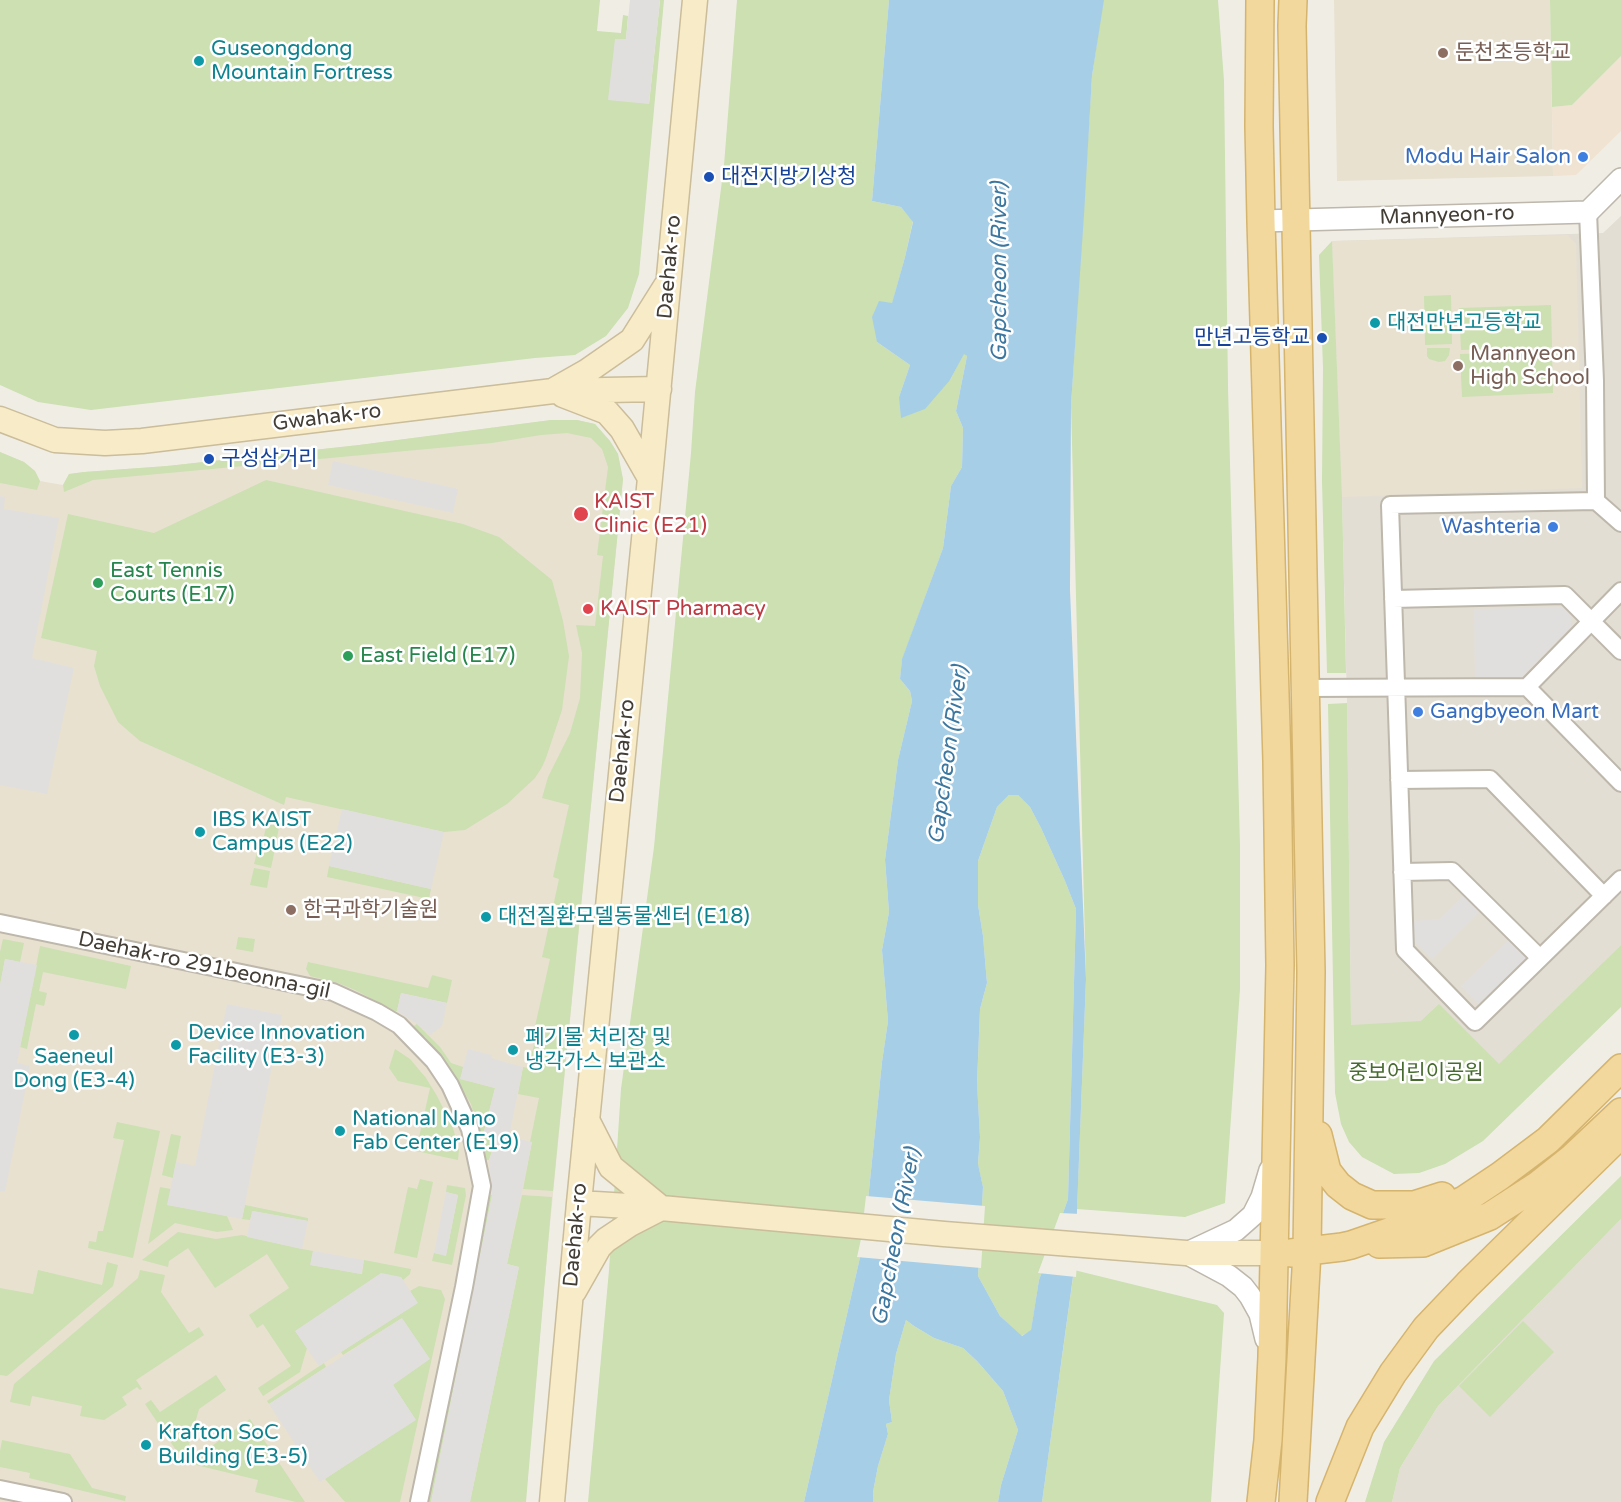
<!DOCTYPE html>
<meta charset="utf-8">
<style>
body{margin:0}
canvas{display:block;background:#f0ede5}
</style>
<canvas width="1621" height="1502"></canvas>
<script>
const ctx = document.querySelector('canvas').getContext('2d');
ctx.lineJoin = 'round';
function paint(path, color) {
  ctx.fillStyle = color;
  ctx.fill(path, 'evenodd');
}
function toPath(rows) {
  const path = new Path2D();
  for (const r of rows) {
    path.moveTo(r[0], r[1]);
    for (let i = 2; i < r.length; i += 2) path.lineTo(r[i], r[i + 1]);
  }
  return path;
}
function stroke(path, color, width, dash) {
  ctx.strokeStyle = color;
  ctx.lineWidth = width;
  ctx.lineCap = dash ? 'butt' : 'round';
  ctx.setLineDash(dash || []);
  ctx.stroke(path);
}
function label(font, color, halo, rows, align = 'center') {
  ctx.font = font + ' "Varela Round","Noto Sans KR",sans-serif';
  ctx.lineWidth = 5;
  ctx.setLineDash([]);
  ctx.textBaseline = 'middle';
  ctx.strokeStyle = halo;
  ctx.fillStyle = color;
  for (const [text, x, y, turn = 0] of rows) {
    ctx.save();
    ctx.translate(x, y);
    ctx.rotate((+turn || 0) * Math.PI / 180);
    ctx.textAlign = isNaN(turn) ? turn : align;
    if (halo) ctx.strokeText(text, 0, 0);
    ctx.fillText(text, 0, 0);
    ctx.restore();
  }
}
paint(toPath([
 [1621,216,1621,945,1450,1113,1351,1025,1347,703,1342,497,1332,241,1603,233],
 [1621,1219,1621,1502,1392,1502,1400,1468,1438,1406]
]), '#e3ded4');
paint(toPath([
 [1621,56,1621,131,1576,175,1553,176,1552,107,1572,105]
]), '#f0e3d2');
paint(toPath([
 [1334,0,1550,0,1553,176,1337,181],
 [1568,235,1576,244,1582,488,1342,497,1332,241],
 [551,420,577,420,595,424,610,441,618,454,623,479,548,1245,525,1502,0,1502,0,452,24,462,35,471,40,481,63,485,69,474,84,472,167,466,359,445]
]), '#e8e1d0');
paint(toPath([
 [0,0,600,0,597,31,621,33,623,15,628,16,626,40,615,39,649,104,660,0,664,0,639,274,628,308,606,336,575,355,535,358,91,410,38,402,0,385],
 [737,0,889,0,872,201,901,207,913,221,905,257,892,304,877,342,910,365,899,397,950,380,964,353,967,356,956,411,963,428,962,467,951,486,943,548,902,660,900,679,910,691,912,701,898,760,885,860,889,912,882,950,888,1021,882,1062,864,1240,804,1502,588,1502,609,1270,621,1089,654,847,691,453,695,392,724,165],
 [1103,0,1218,0,1224,81,1228,387,1240,846,1240,989,1225,1203,1185,1217,1077,1209,1086,979,1071,405,1092,76],
 [1550,0,1621,0,1621,56,1572,105,1552,107],
 [1332,241,1342,497,1346,673,1327,673,1322,481,1323,368,1319,255],
 [1451,295,1452,344,1425,345,1424,296],
 [1551,305,1552,347,1461,350,1459,308],
 [1427,348,1450,348,1449,355,1445,361,1439,362,1429,359,1427,356],
 [1552,351,1553,393,1462,397,1460,354],
 [551,420,577,420,595,424,610,441,618,454,623,479,553,1191,523,1189,532,1142,530,1142,539,1098,518,1094,523,1067,528,1068,534,1045,532,1040,550,959,542,957,559,879,553,877,569,805,542,798,548,777,570,733,580,698,582,653,576,625,595,626,603,556,597,555,608,467,602,449,591,438,567,433,541,435,492,443,93,480,64,492,63,485,69,474,84,472,167,466,359,445],
 [0,452,24,462,35,471,40,481,37,490,0,483],
 [266,480,463,524,499,537,552,580,563,621,569,656,562,710,546,758,542,767,535,778,507,804,465,830,444,832,286,797,284,805,140,741,118,722,100,686,94,666,97,651,41,638,68,514,154,533],
 [1347,703,1351,1025,1421,1021,1439,1004,1499,1064,1621,945,1621,1007,1483,1141,1445,1164,1419,1173,1394,1174,1362,1157,1349,1142,1341,1124,1335,1093,1328,704],
 [1009,795,1018,795,1030,807,1041,828,1065,881,1076,909,1068,1199,1039,1280,1031,1331,1021,1336,1000,1316,978,1276,983,1187,978,1165,980,1137,977,1084,980,1009,987,983,983,936,978,905,978,861,997,807],
 [269,815,281,818,276,842,263,840],
 [259,845,275,849,271,868,254,864],
 [329,866,431,889,429,899,327,877],
 [254,868,270,871,267,888,250,885],
 [238,937,255,939,253,952,236,949],
 [3,939,24,943,20,962,5,959,0,985,0,952],
 [40,946,131,966,126,989,43,972,39,991,47,993,44,1006,36,1004,27,1049,20,1047],
 [308,962,428,988,432,975,452,980,447,1003,401,993,397,1011,395,1011,355,990,338,983,310,976,306,969],
 [417,1024,440,1047,451,1063,463,1067,461,1079,495,1088,483,1135,496,1139,489,1160,486,1160,480,1133,471,1104,448,1065,425,1037,415,1030,414,1026],
 [395,1049,410,1059,426,1078,437,1096,453,1128,459,1150,458,1160,416,1151,430,1088,398,1081,389,1068],
 [117,1122,160,1131,133,1258,88,1248,89,1241,96,1242,98,1231,103,1231,124,1140,113,1138],
 [171,1134,181,1136,173,1178,162,1175],
 [1621,1176,1621,1219,1438,1406,1400,1468,1392,1502,1365,1502,1384,1442,1434,1361],
 [420,1179,433,1182,417,1258,394,1253,408,1187,417,1189],
 [447,1185,465,1188,466,1195,452,1265,432,1261,434,1253,446,1255,458,1195,446,1192],
 [160,1187,171,1189,168,1205,227,1216,233,1230,217,1232,175,1223,148,1244],
 [492,1195,476,1277,473,1277,488,1196],
 [522,1195,552,1197,526,1502,470,1502,519,1267,507,1264],
 [245,1205,308,1218,308,1221,253,1211,250,1220,242,1219],
 [178,1232,216,1239,242,1235,302,1249,313,1251,311,1265,362,1274,364,1260,411,1269,410,1274,403,1280,401,1277,296,1331,307,1348,300,1372,263,1396,258,1388,291,1366,263,1324,257,1328,249,1315,289,1288,267,1254,215,1288,188,1248,169,1261,168,1267,142,1260],
 [107,1262,118,1265,113,1286,7,1376,0,1375,0,1288,33,1294,38,1270,102,1285],
 [140,1270,165,1275,161,1292,189,1333,199,1327,204,1335,136,1380,142,1389,140,1390,137,1387,122,1397,127,1405,104,1420,80,1416,82,1406,32,1396,30,1406,10,1402,14,1384,138,1278],
 [1074,1270,1217,1305,1224,1313,1211,1502,1042,1502],
 [419,1286,441,1290,445,1299,400,1502,345,1502,325,1479,415,1419,393,1385,402,1318,343,1355,341,1352,417,1303,410,1291],
 [471,1299,431,1502,428,1502,468,1300],
 [906,1320,914,1326,934,1338,963,1348,977,1361,1003,1391,1018,1430,1001,1485,998,1502,873,1502,873,1492,878,1466,888,1434,886,1424,892,1422,889,1400,896,1354],
 [1523,1321,1554,1352,1490,1417,1459,1386],
 [324,1363,326,1367,269,1404,267,1401],
 [216,1375,226,1390,199,1409,184,1462,145,1404,151,1400,160,1412],
 [250,1419,305,1502,296,1502,255,1492,258,1480,196,1465,199,1455],
 [2,1440,70,1454,92,1488,126,1496,125,1501,29,1478,30,1473,0,1467,0,1451]
]), '#cce0b2');
paint(toPath([
 [630,0,660,0,649,104,608,100,615,39,626,39],
 [333,461,458,489,453,513,328,485],
 [0,496,5,497,4,509,59,518,32,658,74,668,47,794,0,785],
 [1563,607,1571,616,1571,627,1522,677,1475,678,1474,609],
 [342,809,444,832,431,889,329,866],
 [1465,894,1481,910,1432,959,1414,941,1413,921,1440,919],
 [1509,939,1527,958,1479,1005,1461,986],
 [5,959,37,965,17,1063,30,1066,5,1192,0,1191,0,985],
 [401,993,447,1003,442,1026,430,1035,417,1024,397,1011],
 [227,1004,282,1015,242,1219,167,1205,176,1162,195,1166],
 [468,1049,492,1055,491,1058,523,1067,509,1137,532,1142,507,1264,519,1267,470,1502,431,1502,492,1195,489,1160,496,1139,483,1135,495,1088,460,1079],
 [446,1192,458,1195,446,1256,434,1253],
 [252,1211,308,1221,302,1249,247,1237],
 [313,1251,364,1260,361,1274,310,1265],
 [381,1273,401,1277,418,1303,319,1366,295,1331],
 [402,1318,430,1359,393,1385,416,1420,320,1482,269,1404]
]), '#e1dfdd');
paint(toPath([
 [889,0,1104,0,1092,76,1084,215,1071,405,1070,590,1086,979,1075,1262,1042,1502,998,1502,1001,1485,1018,1430,1003,1391,977,1361,963,1348,934,1338,914,1326,906,1320,896,1354,889,1400,892,1422,886,1424,888,1434,878,1466,873,1492,873,1502,804,1502,864,1240,882,1062,888,1021,882,950,889,912,885,860,898,760,912,701,910,691,900,679,902,659,943,548,951,486,962,467,963,428,956,411,967,356,964,354,950,380,925,409,901,418,899,397,910,365,877,342,872,317,879,301,892,303,905,257,913,222,901,207,872,201],
 [1009,795,1018,795,1030,807,1041,828,1065,881,1076,909,1068,1199,1039,1280,1031,1330,1022,1336,1000,1316,978,1276,983,1187,978,1164,980,1137,977,1083,980,1009,987,983,983,936,978,905,978,861,997,807]
]), '#a7cee7');
paint(toPath([
 [866,1196,985,1206,981,1268,857,1257,861,1239],
 [1060,1213,1080,1214,1076,1277,1038,1273]
]), '#f0ede5');
const minor = toPath([
 [1588,212,1595,381,1596,501,1621,523],
 [1596,501,1390,505,1405,950,1475,1022,1621,879],
 [1393,599,1565,595,1621,651],
 [1527,687,1621,783],
 [1305,688,1527,687,1621,591],
 [1399,780,1490,779,1604,896],
 [1402,872,1452,871,1540,958],
 [0,923,333,992,377,1012,399,1025,434,1061,450,1085,470,1129,482,1186,464,1287,419,1502],
 [0,1489,63,1502]
]);
const tertiary = toPath([
 [1261,221,1588,212,1621,179],
 [1186,1253,1229,1276,1243,1287,1250,1296,1260,1314,1266,1339],
 [1187,1253,1236,1230,1253,1215,1262,1197,1270,1170]
]);
const secondary = toPath([
 [556,389,586,372,632,340,666,286],
 [563,395,607,412,622,429,650,478],
 [0,419,55,440,105,443,142,441,553,391,659,389],
 [587,1120,611,1167,661,1208],
 [579,1203,661,1208,944,1234,1186,1253,1275,1253],
 [574,1291,599,1247,606,1240,630,1224,661,1208],
 [552,1502,579,1203,650,478,695,0]
]);
const primary = toPath([
 [1260,0,1259,126,1261,221,1277,761,1280,965,1272,1357,1268,1440,1261,1502],
 [1293,0,1292,26,1311,972,1307,1252,1293,1502],
 [1318,1135,1327,1171,1338,1185,1352,1196,1372,1205,1414,1205,1442,1196],
 [1379,1244,1423,1243,1490,1216,1538,1185,1572,1158,1621,1112],
 [1291,1253,1342,1247,1351,1245,1409,1225,1464,1200,1500,1176,1548,1140,1621,1068],
 [1330,1502,1360,1427,1393,1373,1426,1328,1468,1284,1621,1134]
]);
stroke(minor, '#bdb7ac', 20);
stroke(tertiary, '#bdb7ac', 24);
stroke(secondary, '#cbbd99', 27);
stroke(primary, '#d5b46e', 30);
stroke(minor, '#fff', 16);
stroke(tertiary, '#fff', 21);
stroke(secondary, '#f8ebc7', 24);
stroke(primary, '#f2d89c', 27);
for (const [x, y, r, color] of [
 [1443,53,6,"#8d6e63"],
 [199,61,6,"#0f9aa8"],
 [1583,157,6,"#3f7fe0"],
 [709,177,6,"#1a4fb4"],
 [1375,323,6,"#0f9aa8"],
 [1322,338,6,"#1a4fb4"],
 [1458,366,6,"#8d6e63"],
 [209,459,6,"#1a4fb4"],
 [581,514,8,"#e0444e"],
 [1553,527,6,"#3f7fe0"],
 [98,583,6,"#2e9e5b"],
 [588,609,6,"#e0444e"],
 [348,656,6,"#2e9e5b"],
 [1418,712,6,"#3f7fe0"],
 [200,832,6,"#0f9aa8"],
 [291,910,6,"#8d6e63"],
 [486,917,6,"#0f9aa8"],
 [74,1035,6,"#0f9aa8"],
 [176,1045,6,"#0f9aa8"],
 [513,1050,6,"#0f9aa8"],
 [340,1131,6,"#0f9aa8"],
 [146,1445,6,"#0f9aa8"]
]) {
  const dot = new Path2D();
  dot.arc(x, y, r, 0, 2 * Math.PI);
  ctx.fillStyle = color;
  ctx.fill(dot);
  stroke(dot, '#fff', 2);
}
label('21px', '#0d838f', '#fff', [
 ["Guseongdong",211,49],
 ["Mountain Fortress",211,73],
 ["대전만년고등학교",1387,323],
 ["IBS KAIST",212,820],
 ["Campus (E22)",212,844],
 ["대전질환모델동물센터 (E18)",498,917],
 ["Device Innovation",188,1033],
 ["Facility (E3-3)",188,1057],
 ["폐기물 처리장 및",525,1038],
 ["냉각가스 보관소",525,1062],
 ["Saeneul",74,1057,"center"],
 ["Dong (E3-4)",74,1081,"center"],
 ["National Nano",352,1119],
 ["Fab Center (E19)",352,1143],
 ["Krafton SoC",158,1433],
 ["Building (E3-5)",158,1457]
], 'left');
label('21px', '#785e54', '#fff', [
 ["둔천초등학교",1455,53],
 ["Mannyeon",1470,354],
 ["High School",1470,378],
 ["한국과학기술원",303,910]
], 'left');
label('21px', '#366cbe', '#fff', [
 ["Modu Hair Salon",1571,157],
 ["Washteria",1541,527],
 ["Gangbyeon Mart",1430,712,"left"]
], 'right');
label('21px', '#164399', '#fff', [
 ["대전지방기상청",721,177],
 ["만년고등학교",1310,338,"right"],
 ["구성삼거리",221,459]
], 'left');
label('21px', '#423d35', '#fff', [
 ["Mannyeon-ro",1447,216,-2],
 ["Daehak-ro",670,267,-85],
 ["Gwahak-ro",327,418,-7],
 ["Daehak-ro",623,751,-84],
 ["Daehak-ro 291beonna-gil",204,966,12],
 ["Daehak-ro",576,1235,-85]
]);
label('21px', '#be3a42', '#fff', [
 ["KAIST",594,502],
 ["Clinic (E21)",594,526],
 ["KAIST Pharmacy",600,609]
], 'left');
label('21px', '#27864d', '#fff', [
 ["East Tennis",110,571],
 ["Courts (E17)",110,595],
 ["East Field (E17)",360,656]
], 'left');
label('21px', '#486c30', '#fff', [
 ["중보어린이공원",1416,1073]
]);
label('italic 22px', '#3c77a0', '#fff', [
 ["Gapcheon (River)",1000,272,-90],
 ["Gapcheon (River)",949,755,-82],
 ["Gapcheon (River)",897,1237,-79]
]);
</script>
